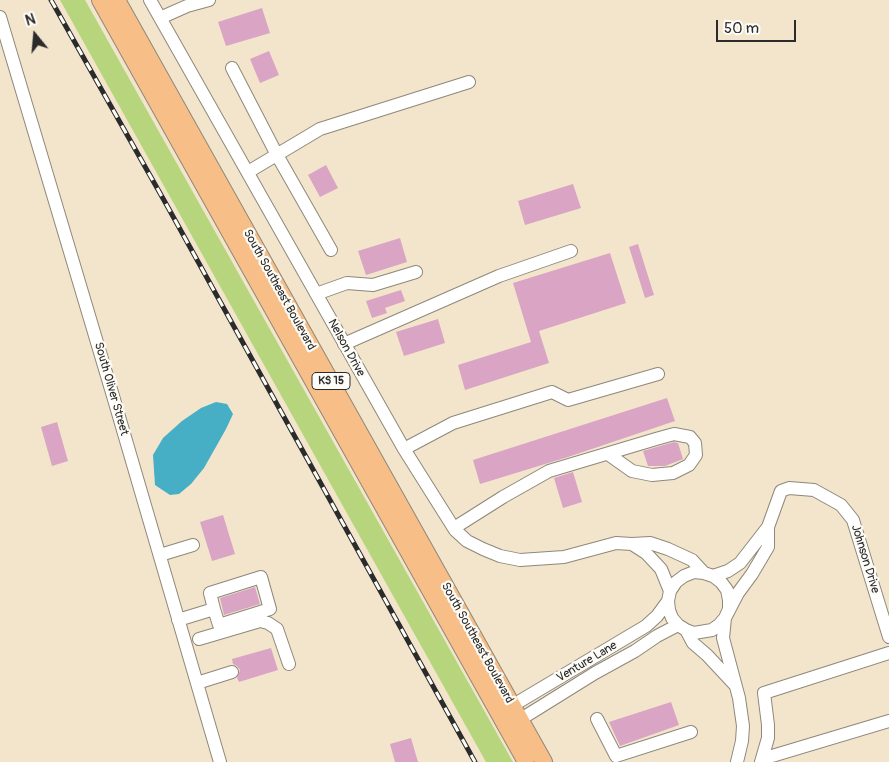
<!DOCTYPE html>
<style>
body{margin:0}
#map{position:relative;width:889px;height:762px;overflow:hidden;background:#f2e5cb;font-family:Pangolin,sans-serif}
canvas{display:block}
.north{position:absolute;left:10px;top:10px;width:50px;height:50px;-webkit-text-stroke:4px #fdfcf7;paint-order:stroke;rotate:343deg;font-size:14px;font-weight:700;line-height:20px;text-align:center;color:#2b2b2b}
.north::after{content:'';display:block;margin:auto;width:18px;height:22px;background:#2b2b2b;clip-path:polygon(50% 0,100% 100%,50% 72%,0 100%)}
.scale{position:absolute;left:716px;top:20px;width:80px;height:22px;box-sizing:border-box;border:2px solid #2b2b2b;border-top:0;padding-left:6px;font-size:15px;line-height:18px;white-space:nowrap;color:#2b2b2b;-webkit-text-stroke:4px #fdfcf7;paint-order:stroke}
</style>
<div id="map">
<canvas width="889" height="762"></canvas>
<div class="north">N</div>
<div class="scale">50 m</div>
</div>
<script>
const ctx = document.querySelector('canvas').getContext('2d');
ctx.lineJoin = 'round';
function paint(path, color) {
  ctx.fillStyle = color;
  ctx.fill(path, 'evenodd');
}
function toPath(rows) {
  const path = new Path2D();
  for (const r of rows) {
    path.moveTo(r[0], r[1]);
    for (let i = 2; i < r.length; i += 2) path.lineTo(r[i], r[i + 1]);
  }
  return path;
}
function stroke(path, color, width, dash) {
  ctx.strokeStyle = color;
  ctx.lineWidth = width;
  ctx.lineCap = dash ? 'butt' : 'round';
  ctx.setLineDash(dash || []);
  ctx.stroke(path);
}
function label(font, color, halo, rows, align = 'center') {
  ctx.font = font + ' Pangolin,sans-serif';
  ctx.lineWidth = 4.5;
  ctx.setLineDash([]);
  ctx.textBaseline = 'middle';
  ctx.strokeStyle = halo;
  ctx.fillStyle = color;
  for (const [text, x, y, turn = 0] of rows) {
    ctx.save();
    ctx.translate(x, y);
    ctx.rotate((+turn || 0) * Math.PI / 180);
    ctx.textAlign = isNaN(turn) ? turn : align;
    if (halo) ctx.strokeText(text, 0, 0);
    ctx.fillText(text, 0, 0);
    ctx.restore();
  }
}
paint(toPath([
 [60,0,85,0,513,762,486,762]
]), '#b6d57d');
paint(toPath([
 [216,402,227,404,233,414,226,429,204,468,191,484,179,494,170,495,155,485,153,455,163,438,182,421,201,408]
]), '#46aec5');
paint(toPath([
 [262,8,270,33,226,46,218,22],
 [269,51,279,75,260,83,250,59],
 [326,165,338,188,320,197,308,175],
 [573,184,581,208,525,225,518,201],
 [400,238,407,262,366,275,358,251],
 [638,244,654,295,645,298,629,247],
 [610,253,626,303,539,331,549,363,465,390,458,365,531,342,513,283],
 [401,290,405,301,385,308,387,313,372,318,366,301],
 [438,319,445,343,404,356,396,332],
 [667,398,675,421,568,457,480,484,473,460],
 [57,422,68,461,52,466,41,427],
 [674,442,678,443,683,459,665,466,648,466,643,451],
 [573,472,582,502,563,508,554,478],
 [223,515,235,554,212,561,200,522],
 [255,587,260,604,224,615,220,598],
 [271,648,278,670,239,682,237,678,240,670,237,666,233,664,232,659],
 [671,702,679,725,620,746,609,722],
 [411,738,418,762,395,762,390,744]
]), '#daa4c5');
const minor = toPath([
 [150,0,404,449,455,530,467,541,483,549,500,556,520,560,564,557,616,543,632,544,650,543,668,549,692,560,704,573,713,576,721,582,727,590,729,600,729,609,725,618,719,625,712,630,694,633,686,630,678,625,672,618,669,610,668,601,670,591,676,582,684,576,694,572,704,573],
 [0,17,113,396,220,762],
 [160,18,187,6,209,0],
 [232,68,277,155,331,250],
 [248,172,320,129,469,82],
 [316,294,347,283,373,285,416,272],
 [344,344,499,276,571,251],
 [404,449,453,423,552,392,568,400,658,374],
 [454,528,503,497,549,471,656,439,674,434,690,437,695,443,696,455,689,465,673,473,652,475,632,471,608,454],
 [632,544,646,553,661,569,670,591],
 [160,555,193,545],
 [713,576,728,571,740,563,768,527,781,491,789,488,814,490,841,505,853,520,889,637],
 [178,620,214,609,210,593,261,577,270,609,219,625,214,609],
 [686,630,693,643,707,655,735,685],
 [199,639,260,621,268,623,277,629,289,664],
 [197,683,232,672],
 [505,710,646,626,657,616,668,601],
 [597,719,616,756,691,732],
 [513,724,595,673,635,651,657,636,678,625],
 [762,759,889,721],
 [737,762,742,741,743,726,739,698,723,638,725,618,738,593,752,574,768,547,768,527],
 [761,762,768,738,768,725,764,693,889,653]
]);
const major = toPath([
 [100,0,526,762],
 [117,0,544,762]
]);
stroke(minor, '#8e887b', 14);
stroke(major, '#8e887b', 18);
stroke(minor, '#fff', 12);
stroke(major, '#f7be87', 16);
const rail = toPath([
 [51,0,165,202,475,762]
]);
stroke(rail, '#2b2b2b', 5);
stroke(rail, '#fdfcf7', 3, [9]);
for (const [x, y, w] of [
 [331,381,38]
]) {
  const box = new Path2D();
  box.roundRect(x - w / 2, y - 8.5, w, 17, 4);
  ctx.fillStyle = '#fdfcf7';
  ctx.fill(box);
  stroke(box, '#2b2b2b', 1);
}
label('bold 11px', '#2b2b2b', null, [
 ["KS 15",331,381]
]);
label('12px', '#2b2b2b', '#fdfcf7', [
 ["South Southeast Boulevard",279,290,61],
 ["Nelson Drive",346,348,61],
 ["South Oliver Street",111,389,74],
 ["Johnson Drive",865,559,73],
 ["South Southeast Boulevard",477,643,61],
 ["Venture Lane",587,662,-31]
]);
</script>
